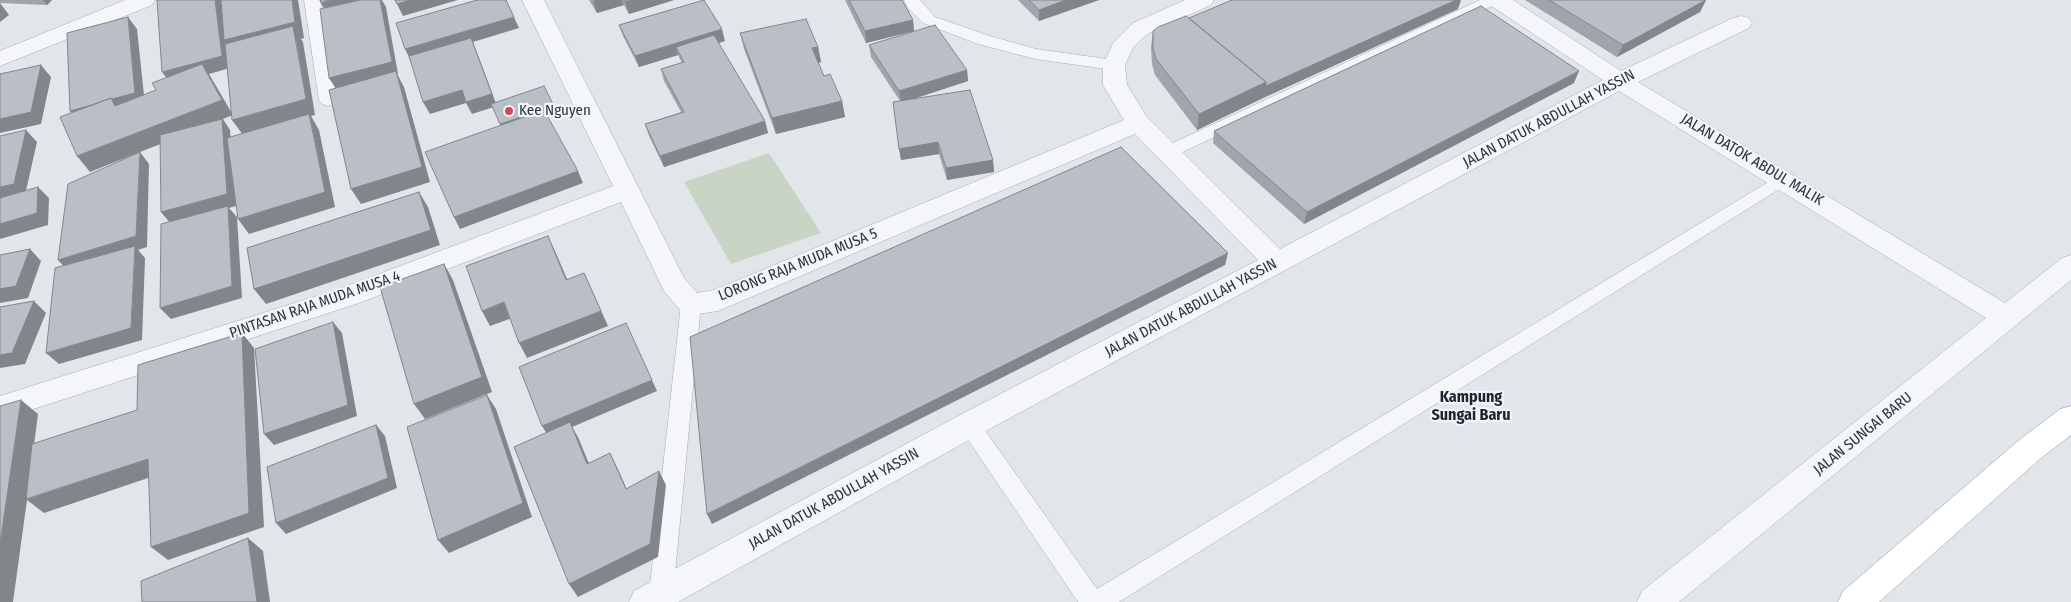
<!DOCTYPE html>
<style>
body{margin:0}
canvas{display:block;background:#e2e6ea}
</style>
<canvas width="2071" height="602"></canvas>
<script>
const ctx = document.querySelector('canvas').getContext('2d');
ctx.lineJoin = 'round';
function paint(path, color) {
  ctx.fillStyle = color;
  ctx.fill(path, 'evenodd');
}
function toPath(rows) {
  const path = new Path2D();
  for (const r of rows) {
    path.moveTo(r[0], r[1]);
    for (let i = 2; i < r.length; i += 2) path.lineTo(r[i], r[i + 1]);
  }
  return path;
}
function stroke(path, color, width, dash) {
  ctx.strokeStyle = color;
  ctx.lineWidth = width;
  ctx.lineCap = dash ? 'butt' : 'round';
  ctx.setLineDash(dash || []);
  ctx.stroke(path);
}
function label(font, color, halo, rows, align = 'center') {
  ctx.font = font + ' "Fira Sans Condensed",sans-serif';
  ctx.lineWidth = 4.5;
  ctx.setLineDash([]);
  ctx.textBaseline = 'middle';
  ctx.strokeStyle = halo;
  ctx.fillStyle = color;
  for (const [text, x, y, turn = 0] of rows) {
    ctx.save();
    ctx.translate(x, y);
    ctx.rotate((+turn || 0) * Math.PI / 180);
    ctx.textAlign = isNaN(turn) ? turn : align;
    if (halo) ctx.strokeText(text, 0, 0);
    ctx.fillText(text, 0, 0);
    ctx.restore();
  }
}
paint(toPath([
 [769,153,821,233,731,264,684,182]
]), '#c8d4c4');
const lane = toPath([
 [304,0,320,0,337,100,334,104,328,106,322,104,319,100,304,0],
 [904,0,920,0,935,17,990,36,1036,49,1114,60,1120,61,1122,65,1120,69,1114,70,1035,59,978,44,923,23,908,8,904,0],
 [1480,0,1501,0,1499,3,1172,157,1166,159,1160,157,1157,153,1160,149,1480,0],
 [1783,173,1789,175,1792,179,1789,183,1119,602,1078,602,958,425,961,419,969,416,977,419,1097,589,1783,173],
 [691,296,698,299,701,304,673,594,670,602,652,602,649,594,681,304,684,299,691,296]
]);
const street = toPath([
 [125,0,155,0,152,5,0,66,0,51,125,0],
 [522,0,544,0,684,278,697,293,714,290,1124,120,1103,85,1103,65,1113,43,1133,23,1185,0,1214,0,1211,5,1149,33,1134,46,1125,65,1127,85,1147,117,1280,249,1603,80,1490,5,1487,0,1513,0,1621,71,1733,18,1741,16,1749,18,1752,23,1749,28,1638,82,2005,303,2062,258,2071,255,2071,280,1679,602,1637,602,1642,591,1986,318,1619,91,980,434,678,602,629,602,634,591,958,416,1258,260,1135,134,718,311,691,315,681,311,664,291,621,202,359,303,0,420,0,396,339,289,613,186,522,0]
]);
const highway = toPath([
 [2071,406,2071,435,2040,459,1879,602,1838,602,1843,591,2018,441,2060,409,2071,406]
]);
stroke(lane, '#a7adb4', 1);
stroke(street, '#a7adb4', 1);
stroke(highway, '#8a93a1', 1);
paint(lane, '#f5f6f9');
paint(street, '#f5f6f9');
paint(highway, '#fff');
paint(toPath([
 [0,0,52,0,47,5,0,3],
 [589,0,674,0,629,14,624,5,597,13],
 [845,0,902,0,913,20,914,31,866,43],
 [1018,0,1099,0,1039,21],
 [1525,0,1706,0,1700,12,1617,57],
 [1458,9,1263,98,1197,130,1155,75,1152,64,1151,47,1153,31,1189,18],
 [619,25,725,41,718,43,765,121,768,133,664,167,649,136,645,124,681,112,664,81,661,69,682,63,678,55,639,67,623,36],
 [740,33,818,47,821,62,818,63,824,76,842,101,845,117,776,134,744,49],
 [869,45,967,70,968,81,913,99,993,160,994,172,947,180,939,154,901,160,893,102,900,101,871,57],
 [1574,83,1304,224,1213,143,1214,131]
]), '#a0a4ab');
paint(toPath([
 [43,0,52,0,47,5],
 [215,0,221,0,226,39,295,22,292,0,298,0,304,38,301,39,303,42,315,115,311,116,319,130,335,207,249,234,238,219,325,192,310,117,243,135,232,120,306,99,296,40,234,56,227,44,230,68,209,74,233,115,223,119,230,130,236,206,229,208,237,217,242,298,171,319,160,308,232,286,228,208,171,224,161,212,227,194,222,120,140,152,149,164,147,247,138,250,145,258,142,340,59,364,46,353,131,328,135,251,69,272,58,260,136,236,140,152,90,172,77,156,222,100,207,74,171,84,162,72,222,56],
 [330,0,378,0,327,14,321,3],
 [380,0,382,0,386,7,398,74,397,74,404,87,430,182,361,204,351,189,336,89,329,78],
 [410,0,458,0,403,16,397,4],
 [597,0,622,0,624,5,597,13,593,1],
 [633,0,674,0,629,14,625,2],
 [1066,0,1099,0,1039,21,1039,10],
 [1456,0,1461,0,1458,9,1263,98,1197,130,1199,114,1266,82],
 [1706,0,1700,12,1617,57,1623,45],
 [0,3,9,15,0,22],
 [128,17,137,29,145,105,80,123,70,111],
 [514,17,519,28,473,42,497,106,472,114,466,103,430,114,423,102,462,90,492,94,411,61,405,49],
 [913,20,914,31,866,43,865,31],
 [722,29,725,41,680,55,676,47,678,55,639,67,635,56],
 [818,47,821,62,815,64,812,48],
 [41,65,51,77,41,124,0,133,0,119],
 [967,70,968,81,901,103,899,91],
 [1579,71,1574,83,1304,224,1307,212],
 [842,101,845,117,776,134,772,118],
 [554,106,557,112,503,130,500,124],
 [765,121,768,133,664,167,660,156],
 [26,130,37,142,25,195,0,201,0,187],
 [938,142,939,154,901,160,899,149],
 [993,160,994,172,947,180,946,168],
 [578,171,583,183,460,229,454,217],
 [38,187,49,198,48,225,0,239,0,224],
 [419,192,428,207,440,245,266,304,254,289],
 [548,236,555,251,574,295,566,280],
 [30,249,41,261,28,298,0,303,0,289],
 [1228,253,1225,265,712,524,707,514],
 [444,264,453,280,492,392,425,419,414,404],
 [584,273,608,326,527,358,519,343],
 [34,301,46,313,25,364,0,368,0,355],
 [504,302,512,318,490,326,482,311],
 [333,322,342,333,357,416,274,445,264,434],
 [242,333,254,348,264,527,168,560,151,547],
 [652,380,657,391,572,427,578,437,595,478,549,437,542,426],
 [487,395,496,409,532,517,449,553,438,540],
 [21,400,38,414,27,499,148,459,163,473,44,513,27,500,13,602,0,602,0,544],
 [376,425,385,436,397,488,286,534,276,523],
 [610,453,617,467,633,503,626,489],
 [659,471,666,485,658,557,578,597,569,584],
 [248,538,263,551,270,602,257,602]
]), '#82868b');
const building = toPath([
 [157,0,215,0,222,56,162,72,157,0],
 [221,0,292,0,295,22,224,40,221,0],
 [320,0,330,0,321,3,320,0],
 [360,0,380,0,392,62,329,78,320,9,360,0],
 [395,0,410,0,397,4,395,0],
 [477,0,506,0,514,17,405,49,396,23,477,0],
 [624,0,633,0,625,2,624,0],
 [704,0,722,29,635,56,619,25,704,0],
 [849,0,902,0,913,20,865,31,849,0],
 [1029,0,1066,0,1039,10,1029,0],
 [1232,0,1456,0,1266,86,1266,82,1189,18,1232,0],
 [1549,0,1706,0,1623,45,1549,0],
 [1481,6,1579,71,1307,212,1214,131,1481,6],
 [1186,16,1266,82,1199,114,1156,59,1153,48,1153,31,1158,27,1186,16],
 [128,17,135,93,112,99,111,98,92,105,70,111,67,33,128,17],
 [806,19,818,47,812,48,824,76,830,74,842,101,772,118,740,33,806,19],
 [935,25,967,70,899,91,869,45,935,25],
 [293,26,306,99,232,120,225,44,293,26],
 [714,35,765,121,660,156,645,124,684,112,661,69,684,62,676,47,714,35],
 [471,38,492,94,466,102,462,90,423,102,409,56,471,38],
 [202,64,222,100,77,156,60,117,111,98,115,106,156,90,152,83,202,64],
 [41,65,31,112,0,119,0,74,41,65],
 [396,71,422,167,351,189,329,90,396,71],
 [544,86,554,106,500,124,491,104,544,86],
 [970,90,993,160,946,168,938,142,899,149,893,102,970,90],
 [544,110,578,171,454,217,425,152,544,110],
 [309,114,325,192,238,219,227,138,309,114],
 [222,119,227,194,161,212,160,135,222,119],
 [26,130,14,184,0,187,0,136,26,130],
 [1121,147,1228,253,707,514,690,337,1121,147],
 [140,152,136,236,58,260,68,184,140,152],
 [38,187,37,213,0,224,0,198,38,187],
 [419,192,431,230,254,289,247,248,419,192],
 [228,206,232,286,160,308,161,224,228,206],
 [548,236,566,280,584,273,601,311,519,343,504,302,482,311,466,266,548,236],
 [135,246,131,328,46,353,55,268,135,246],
 [30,249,16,286,0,289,0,255,30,249],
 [444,264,482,377,414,404,380,287,444,264],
 [34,301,12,353,0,355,0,307,34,301],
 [333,322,348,405,264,434,255,349,333,322],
 [626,323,652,380,542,426,519,367,626,323],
 [242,333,249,513,151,547,148,459,26,499,32,444,137,410,138,365,242,333],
 [487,395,523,503,438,540,407,427,487,395],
 [21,400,0,544,0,406,21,400],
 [570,422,587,464,610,453,626,489,659,471,650,544,569,584,514,447,570,422],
 [376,425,388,478,276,523,267,467,376,425],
 [248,538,257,602,142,602,141,581,248,538]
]);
paint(building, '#babfc7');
stroke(building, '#82868b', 1);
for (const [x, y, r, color] of [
 [509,111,5,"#cd4a60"]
]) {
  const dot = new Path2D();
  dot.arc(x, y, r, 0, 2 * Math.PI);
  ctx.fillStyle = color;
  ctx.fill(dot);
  stroke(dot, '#f2f5f8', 2);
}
label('15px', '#2a3442', '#f2f5f8', [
 ["Kee Nguyen",519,111]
], 'left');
label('15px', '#2a3442', '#f2f5f8', [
 ["JALAN DATUK ABDULLAH YASSIN",1549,119,-28],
 ["JALAN DATOK ABDUL MALIK",1752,160,31],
 ["LORONG RAJA MUDA MUSA 5",798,265,-22],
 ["PINTASAN RAJA MUDA MUSA 4",315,305,-19],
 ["JALAN DATUK ABDULLAH YASSIN",1191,308,-28],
 ["JALAN SUNGAI BARU",1863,434,-39],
 ["JALAN DATUK ABDULLAH YASSIN",834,499,-29]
]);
label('bold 16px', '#1d2533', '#f2f5f8', [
 ["Kampung",1471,398],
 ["Sungai Baru",1471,416]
]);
</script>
